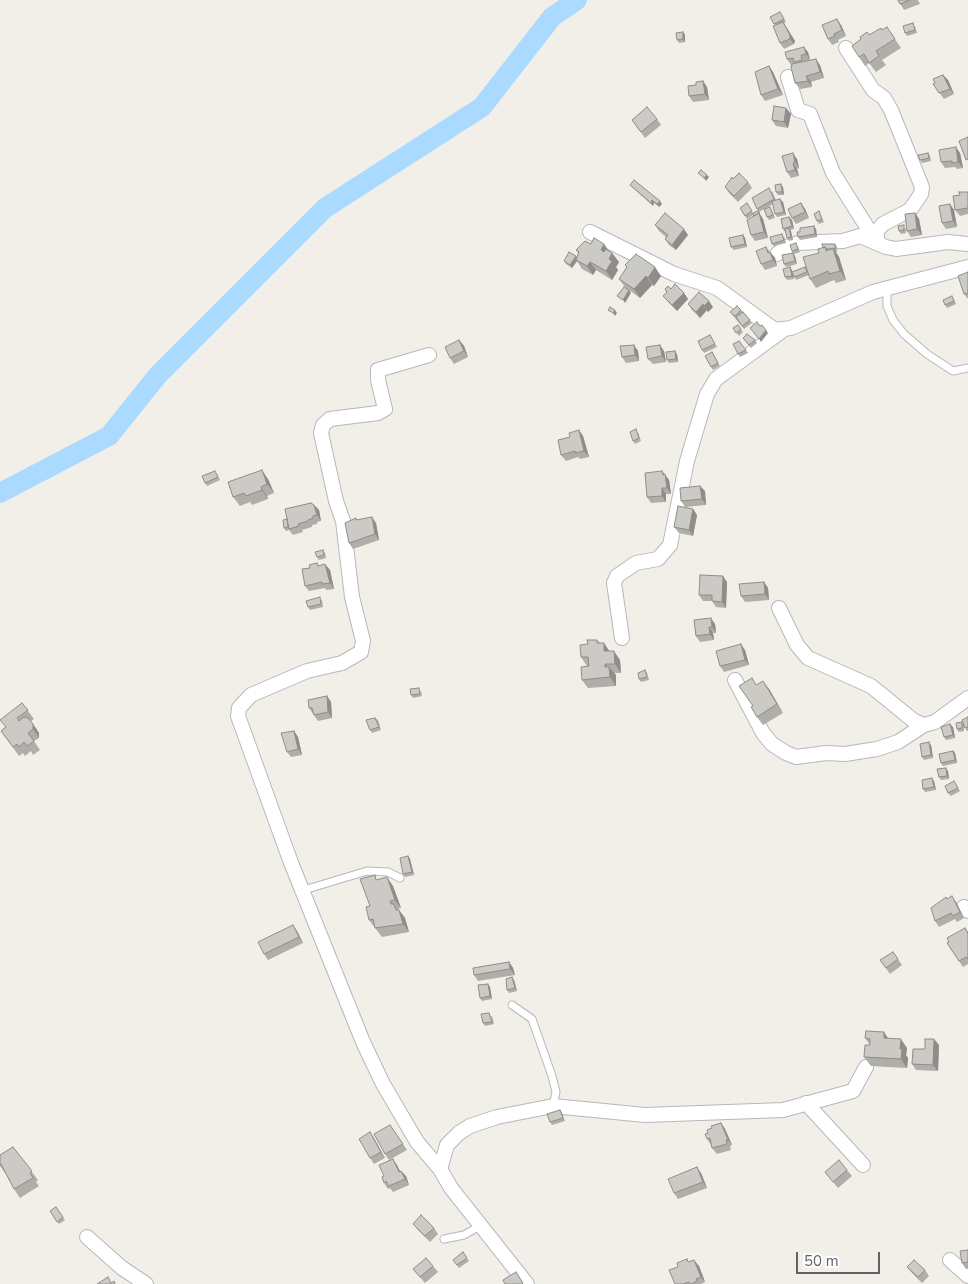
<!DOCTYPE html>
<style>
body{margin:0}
#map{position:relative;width:968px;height:1284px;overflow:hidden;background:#f1efe8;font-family:"Nunito Sans",sans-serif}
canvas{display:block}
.scale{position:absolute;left:796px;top:1252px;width:84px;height:22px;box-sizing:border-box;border:2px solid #5f6368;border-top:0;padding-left:6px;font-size:15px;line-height:18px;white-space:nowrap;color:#5f6368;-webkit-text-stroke:4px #fff;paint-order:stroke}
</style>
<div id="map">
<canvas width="968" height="1284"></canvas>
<div class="scale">50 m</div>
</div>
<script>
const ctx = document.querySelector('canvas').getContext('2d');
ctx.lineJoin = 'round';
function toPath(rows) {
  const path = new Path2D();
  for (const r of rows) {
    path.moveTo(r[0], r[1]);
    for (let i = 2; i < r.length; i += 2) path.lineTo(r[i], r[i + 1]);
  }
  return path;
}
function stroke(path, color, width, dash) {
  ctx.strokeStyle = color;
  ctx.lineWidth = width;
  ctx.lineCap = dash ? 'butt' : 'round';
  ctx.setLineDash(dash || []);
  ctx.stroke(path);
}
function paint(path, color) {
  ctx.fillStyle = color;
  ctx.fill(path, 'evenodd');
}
stroke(toPath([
 [0,493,109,436,158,375,325,208,482,107,552,17,577,0]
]), '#aadaff', 20);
const lane = toPath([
 [887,288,887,306,893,320,904,334,927,354,953,371,968,368],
 [304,890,367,871,388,872,400,878],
 [512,1005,532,1019,552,1076,556,1092,553,1106],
 [444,1239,464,1235,480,1226]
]);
const street = toPath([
 [846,48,873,90,884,98,891,110,922,187,921,194,910,210,883,224,877,231,877,243],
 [788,77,798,110,810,114,833,173,877,243],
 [590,232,674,274,717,288,775,330,791,328,873,292,968,267],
 [777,254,787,247,798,243,843,241,860,236,886,247,896,249,948,242,968,244],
 [429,355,378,370,378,380,385,409,378,413,330,419,323,425,321,433,336,501,343,521,352,597,363,641,361,652,342,663,307,671,251,695,239,708,238,716,290,860,363,1042,383,1084,417,1142,440,1169,451,1188,527,1284],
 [779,608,797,645,808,658,871,686,914,721,924,725,935,722,968,698],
 [622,638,614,583,617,576,636,563,658,559,670,545,687,461,707,394,716,379,783,330],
 [735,680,763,733,772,744,786,753,796,757,826,753,845,754,877,749,898,742,924,725],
 [964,907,968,911],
 [806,1103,863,1165],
 [440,1169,447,1145,459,1133,470,1126,497,1117,553,1106,645,1115,783,1110,853,1091,866,1067],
 [87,1237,122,1268,146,1284],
 [950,1260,968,1276]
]);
stroke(lane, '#b5b8bc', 9);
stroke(street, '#b5b8bc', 16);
stroke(lane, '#fff', 7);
stroke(street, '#fff', 14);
paint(toPath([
 [898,0,918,0,920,4,904,10],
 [782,15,786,22,784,23,795,41,794,44,784,49,780,43,775,25,770,17],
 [841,25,846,36,838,40,839,42,832,45,828,39],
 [915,26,917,33,907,36,905,33],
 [882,30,893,36,901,48,882,60,886,65,876,72,869,63,865,66,859,57,869,35],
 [683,32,685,35,685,42,679,43,677,40],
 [808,52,810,60,805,61,820,65,824,78,811,82,812,87,800,89,795,83,791,65,787,59],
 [769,66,773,72,783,95,765,101,761,95],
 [943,75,948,80,954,94,944,99,933,84,935,83],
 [703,81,707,87,709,100,693,102,689,96,696,85],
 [786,108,791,114,788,128,776,126,772,120],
 [657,119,661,125,645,138,636,126],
 [928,153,930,156,931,161,922,163,920,160],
 [960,153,963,168,957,169,955,167,945,168,941,162],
 [782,156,797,159,799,168,797,169,799,176,791,178,787,172],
 [733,179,748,182,752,188,738,202,729,193,725,187],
 [630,185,662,204,659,207,654,203,653,206,633,188],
 [783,187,784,195,778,195,776,192],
 [772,191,776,200,783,202,786,215,777,217,775,214,773,204,759,212,757,209],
 [968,192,968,214,960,216,955,210,960,195],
 [747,203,753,213,758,211,760,214,763,219,768,238,755,241,751,235,753,215,747,219,740,208],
 [801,203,805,209,809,218,796,224,792,218],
 [950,204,954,210,957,227,946,229,942,223],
 [770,207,772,210,775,218,769,220,767,217],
 [819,211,824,222,819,224,817,221],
 [915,213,919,219,922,235,911,237,907,231],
 [789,217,792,220,794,229,790,230,793,240,789,241,787,238,785,232,783,229],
 [655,225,688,235,676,250,669,245,665,239,666,237,659,231],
 [906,228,906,233,901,234,899,231],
 [816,229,817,237,800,240,798,237,800,232],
 [743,235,745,238,747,247,734,250,731,247],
 [784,236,786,243,774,246,772,244],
 [591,244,604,244,609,251,612,253,619,262,616,267,618,270,612,280,596,270,593,275,582,269,577,261,572,268,566,264,564,261,576,256,577,258,578,253,576,250],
 [835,244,837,247,837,252,836,252,839,257,846,280,836,283,834,280,816,288,810,279,809,275,796,280,793,273,794,279,787,280,785,277,792,270,792,272,805,267,807,270,819,253],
 [798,246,800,252,794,254,797,264,786,267,784,264,793,253,792,251],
 [766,247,775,258,777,266,765,270,761,264],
 [625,265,661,276,654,286,652,285,640,298,625,287,619,279,627,268],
 [968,272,968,299,964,294],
 [665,289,671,289,684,293,688,299,677,311,668,302,663,296,667,293],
 [954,299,956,304,947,308,945,305],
 [688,304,713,307,708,312,707,310,700,318,692,310],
 [741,310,743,312,752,323,744,329,730,312],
 [738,325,743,332,739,336,733,328],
 [710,335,717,347,704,353,702,350],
 [743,338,755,340,757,343,751,348],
 [459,340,464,346,468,357,454,364,450,358],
 [739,341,748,353,740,357,738,354],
 [634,345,638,351,639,361,626,363,622,357],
 [664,351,666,362,653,364,648,359],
 [712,352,720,366,713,370,705,356],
 [677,354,678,362,669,363,667,360],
 [579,430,583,436,589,457,580,459,578,457,566,461,561,455,570,437],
 [638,432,641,441,635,444,633,441],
 [662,471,669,480,671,494,666,494,666,502,651,503,647,497],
 [217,474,220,480,207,486,205,483],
 [268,479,274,493,267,496,268,499,252,505,250,502,240,506,233,497],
 [700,486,705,491,706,505,685,507,681,501],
 [314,505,319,510,321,521,317,522,317,524,312,525,312,527,302,530,303,532,293,535,289,530,286,531,284,528],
 [693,509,697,515,693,536,679,533,674,527],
 [356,518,357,520,376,523,379,540,353,549,349,543],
 [323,550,325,553,326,558,319,560,317,557],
 [317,563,319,566,330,570,334,589,326,590,325,588,309,591,305,586,310,568],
 [727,582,726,608,716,607,712,601,703,601,699,595],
 [764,582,768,588,769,600,745,602,741,596],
 [322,600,323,607,310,610,308,607],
 [694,620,715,624,716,633,713,633,714,640,700,642,696,636],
 [597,640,600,643,620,660,621,673,614,673,616,675,616,686,588,688,582,680,587,666,581,657,588,644],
 [745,650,749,665,724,672,720,666],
 [645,670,647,673,649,680,641,682,639,679],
 [757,684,769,689,783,713,763,725,757,717,753,706],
 [421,691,422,696,413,698,411,695],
 [327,696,331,702,332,718,318,721,309,708],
 [22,703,34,719,31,721,39,733,39,738,34,741,40,750,33,755,31,751,25,756,23,753,19,756,1,731,5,727],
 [968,717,968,731,967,731,964,726,964,731,959,732,957,729,962,722,963,724],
 [375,718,378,720,381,730,372,733,370,730],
 [953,727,955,738,946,740,944,737],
 [294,731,298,737,302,755,291,757,287,752],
 [931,745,933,758,924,760,922,757],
 [953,751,955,753,957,763,943,766,941,763],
 [948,771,949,779,941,780,939,777],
 [934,781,936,790,925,792,923,789],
 [956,784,960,791,951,796,948,793],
 [408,856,410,859,414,875,405,877,403,874],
 [378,879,393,886,401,908,398,909,399,910,405,918,409,932,382,937,369,920,370,906],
 [947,899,956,902,964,918,957,922,955,919,939,927,935,921],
 [965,928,968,932,968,964,963,967,947,943],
 [297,931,303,943,268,960,264,954],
 [893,952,902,965,890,974,880,960],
 [509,962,513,968,515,975,478,981,474,975],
 [514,980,517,991,509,993,507,990],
 [488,984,490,987,492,999,482,1001,480,998],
 [492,1016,494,1024,485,1026,483,1023],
 [865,1038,888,1038,907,1048,906,1055,908,1058,907,1068,871,1066,864,1057,870,1045],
 [939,1045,938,1071,916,1070,912,1064],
 [560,1110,562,1113,565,1121,552,1125,550,1122],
 [721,1123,725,1129,732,1145,730,1146,731,1150,717,1154,712,1148,712,1145,711,1145,707,1139,708,1133,712,1128],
 [390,1125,407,1150,389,1160,385,1154],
 [370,1132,385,1158,374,1164,370,1158],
 [13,1147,38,1180,36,1182,39,1186,20,1198,14,1189,6,1174,0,1166,0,1155],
 [397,1165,400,1171,401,1171,406,1176,409,1185,393,1192,390,1188,388,1189,384,1183,384,1176],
 [847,1170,852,1176,838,1188,825,1172],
 [701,1173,707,1188,678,1199,674,1193],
 [56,1207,65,1220,59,1224,50,1211],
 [413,1224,434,1228,438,1234,430,1242,417,1229],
 [968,1250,968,1269,966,1269,962,1263],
 [463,1252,469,1261,459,1268,453,1260],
 [689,1262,699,1266,705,1282,701,1284,675,1284],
 [433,1266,438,1272,425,1283,413,1269],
 [907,1267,925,1270,929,1276,922,1283,912,1273]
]), '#afaea9');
paint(toPath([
 [837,19,841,25,846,36,842,30],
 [783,22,795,41,794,44,790,39],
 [683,32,685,35,685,42,683,39],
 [804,47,808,52,810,60,806,54],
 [816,59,820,65,824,78,820,72],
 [769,66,773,72,783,95,778,89],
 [943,75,948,80,954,94,950,89],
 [806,76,811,82,812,87,808,81],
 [703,81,707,87,709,100,705,94],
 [786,108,791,114,788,128,784,122],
 [956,147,960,153,963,168,958,162],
 [793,153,797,159,799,168,795,162],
 [793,163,797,169,799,176,795,170],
 [707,175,709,177,706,181,704,178],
 [781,184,783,187,784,195,782,192],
 [780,199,783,202,786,215,784,212],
 [652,200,654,203,653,206,651,203],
 [660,201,662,204,659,207,657,204],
 [801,203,805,209,809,218,805,212],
 [950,204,954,210,957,227,953,221],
 [758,211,763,219,768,238,764,232],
 [915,213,919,219,922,235,917,229],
 [789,217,792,220,794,229,792,226],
 [814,226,816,229,817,237,815,234],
 [789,228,791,231,793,240,791,237],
 [684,229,688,235,676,250,672,245],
 [743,235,745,238,747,247,745,244],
 [604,244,610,253,607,258,601,250],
 [833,248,839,257,846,280,840,271],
 [770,252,775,258,777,266,773,260],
 [612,253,619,262,616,267,618,270,612,280,606,271,609,259],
 [793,253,795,256,797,264,795,261],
 [576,256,578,259,576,260,577,261,572,268,570,265],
 [590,262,596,270,593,275,587,266],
 [655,267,661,276,654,286,648,278],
 [790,267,792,270,794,279,792,276],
 [646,276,652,285,640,298,634,289],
 [629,290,631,293,625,303,623,300],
 [684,293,688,299,677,311,672,305],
 [709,301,713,307,708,312,704,306],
 [703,304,707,310,700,318,696,312],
 [615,310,617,313,615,316,613,313],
 [766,330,768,333,761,342,759,339],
 [459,340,464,346,468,357,464,351],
 [634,345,638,351,639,361,635,355],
 [660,345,664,351,666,362,662,356],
 [675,351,677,354,678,362,676,359],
 [579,430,583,436,589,457,584,451],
 [262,470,268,479,274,493,267,484],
 [662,471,669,480,671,494,667,488],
 [700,486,705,491,706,505,702,499],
 [261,487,267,496,268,499,262,490],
 [662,488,666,494,666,502,662,496],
 [314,505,319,510,321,521,317,515],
 [693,509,697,515,693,536,689,530],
 [372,517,376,523,379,540,375,534],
 [325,564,330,570,334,589,330,583],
 [723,576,727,582,726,608,722,602],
 [764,582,768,588,769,600,765,594],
 [711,618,715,624,716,633,712,627],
 [709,627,713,633,714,640,710,634],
 [604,643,610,652,604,651],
 [741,644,745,650,749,665,745,660],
 [614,651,620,660,621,673,615,664],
 [605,664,610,671,609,667,616,675,616,686,610,677,605,667],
 [763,681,769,689,783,713,777,704],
 [327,696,331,702,332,718,328,712],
 [33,724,39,733,39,738,33,729],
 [950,724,953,727,955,738,953,735],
 [294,731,298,737,302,755,298,749],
 [929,742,931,745,933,758,931,755],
 [953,751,955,753,957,763,955,760],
 [946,768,948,771,949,779,947,776],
 [932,778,934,781,936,790,934,787],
 [408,856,410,859,414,875,412,872],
 [387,877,393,886,401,908,395,900],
 [952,896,956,902,964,918,960,912],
 [399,910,405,918,409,932,403,924],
 [293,925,297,931,303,943,299,937],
 [509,962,513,968,515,975,510,969],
 [512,977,514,980,517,991,515,988],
 [488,984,490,987,492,999,490,996],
 [884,1032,890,1041,884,1038],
 [901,1039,907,1048,906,1055,908,1058,907,1068,901,1059,900,1049],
 [934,1039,939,1045,938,1071,933,1065],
 [721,1123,725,1129,732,1145,728,1140],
 [370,1132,374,1138,385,1158,381,1152],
 [393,1159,397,1165,403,1178,399,1172],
 [697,1167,701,1173,707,1188,703,1182],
 [401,1171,406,1176,409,1185,405,1179],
 [694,1260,699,1266,705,1282,701,1277]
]), '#8f8d8a');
const building = toPath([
 [898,0,910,0,900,4,898,0],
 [780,12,784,19,774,24,770,17,780,12],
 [837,19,842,30,834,34,835,36,828,39,822,25,837,19],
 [783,22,790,35,790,39,780,43,773,26,783,22],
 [913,23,915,30,905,33,903,26,913,23],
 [887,27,895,39,876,51,879,56,869,63,864,54,859,57,852,46,861,39,860,37,867,32,869,35,881,28,882,30,887,27],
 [683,32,683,39,677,40,676,33,683,32],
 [804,47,806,54,801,55,802,60,794,62,793,58,787,59,785,52,804,47],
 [816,59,820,72,806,76,808,81,795,83,791,67,792,64,816,59],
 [769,66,778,89,761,95,755,72,769,66],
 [943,75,950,89,939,93,933,84,935,83,933,79,943,75],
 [703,81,705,94,689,96,688,86,696,85,696,82,703,81],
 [774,106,786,108,784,122,772,120,774,106],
 [647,107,657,119,641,132,632,120,647,107],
 [968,137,968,159,966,160,959,141,968,137],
 [956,147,958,162,952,163,952,161,941,162,939,150,956,147],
 [793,153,795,162,793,163,795,170,787,172,782,156,793,153],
 [928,153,929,158,920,160,918,155,928,153],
 [701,170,707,175,704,178,698,173,701,170],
 [739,173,748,182,734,196,725,187,732,177,733,179,739,173],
 [634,180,660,201,657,204,652,200,651,203,630,185,634,180],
 [781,184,782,192,776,192,775,185,781,184],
 [769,188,774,199,757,209,752,198,769,188],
 [959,192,968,192,968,208,955,210,953,196,960,195,959,192],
 [780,199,784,212,775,214,772,201,780,199],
 [747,203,752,211,745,216,740,208,747,203],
 [801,203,805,212,792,218,788,209,801,203],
 [950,204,953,221,942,223,939,206,950,204],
 [770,207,773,215,767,217,764,209,770,207],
 [758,211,759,213,754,216,753,213,758,211],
 [819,211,822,219,817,221,814,214,819,211],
 [665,213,684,229,672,245,665,239,668,235,655,225,665,213],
 [759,213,764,232,751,235,747,220,759,213],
 [915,213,917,229,907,231,905,214,915,213],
 [789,217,792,226,783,229,781,219,789,217],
 [904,225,904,230,899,231,898,226,904,225],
 [814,226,815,234,798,237,797,232,800,232,800,228,814,226],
 [789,228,791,237,787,238,785,229,789,228],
 [782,234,784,240,772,244,770,237,782,234],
 [743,235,745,244,731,247,729,238,743,235],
 [594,238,604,244,601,250,604,252,606,249,612,253,609,259,612,261,606,271,590,262,587,266,576,260,579,252,576,250,585,241,591,244,594,238],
 [796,243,798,249,792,251,790,245,796,243],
 [822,244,835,244,835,249,827,249,825,247,823,248,822,244],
 [766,247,768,253,770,252,773,260,761,264,756,251,766,247],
 [825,247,826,251,833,248,840,271,829,274,828,271,810,279,803,257,819,253,818,249,825,247],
 [569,252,576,256,570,265,564,261,569,252],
 [793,253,795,261,784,264,782,255,793,253],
 [636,254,655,267,648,278,646,276,634,289,619,279,627,267,625,265,636,254],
 [790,267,792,276,785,277,783,269,790,267],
 [805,267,807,272,794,277,792,272,805,267],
 [968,272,968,293,964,294,958,276,968,272],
 [675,284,684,293,672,305,663,296,667,292,665,289,668,286,671,289,675,284],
 [624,287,629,290,623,300,617,296,624,287],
 [699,292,709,301,704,306,703,304,696,312,688,304,699,292],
 [952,296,954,301,945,305,943,300,952,296],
 [737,306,741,310,735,316,730,312,737,306],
 [610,307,615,310,613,313,608,310,610,307],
 [743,312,750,320,742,326,736,317,743,312],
 [757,322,760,326,762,325,766,330,759,339,750,328,757,322],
 [738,325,741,329,736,333,733,328,738,325],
 [747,334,755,340,749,345,743,338,747,334],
 [710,335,715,344,702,350,698,341,710,335],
 [459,340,464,351,450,358,445,347,459,340],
 [739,341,746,350,738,354,733,344,739,341],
 [634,345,635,355,622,357,620,346,634,345],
 [660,345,662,356,648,359,646,347,660,345],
 [675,351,676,359,667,360,666,352,675,351],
 [712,352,718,363,711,367,705,356,712,352],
 [636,429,639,438,633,441,630,432,636,429],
 [579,430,584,451,575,453,575,451,561,455,558,440,570,437,569,433,579,430],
 [262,470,267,484,261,487,262,490,246,496,244,493,233,497,228,482,262,470],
 [215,471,218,477,205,483,202,476,215,471],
 [662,471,663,475,665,474,667,488,662,488,662,496,647,497,645,473,662,471],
 [700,486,702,499,681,501,680,488,700,486],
 [311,503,314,505,317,515,313,516,313,518,308,520,308,521,298,524,299,526,289,529,285,509,311,503],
 [678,506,693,509,689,530,674,527,678,506],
 [372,517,375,534,349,543,345,523,356,518,356,520,372,517],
 [287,519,288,527,284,528,283,520,287,519],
 [323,550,324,555,317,557,315,552,323,550],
 [317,563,318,566,325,564,330,583,322,584,322,582,305,586,302,569,310,568,309,565,317,563],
 [700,575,723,576,722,602,712,601,712,595,699,595,700,575],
 [764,582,765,594,741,596,739,584,764,582],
 [320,597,321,604,308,607,306,601,320,597],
 [711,618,712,627,709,627,710,634,696,636,694,620,711,618],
 [587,640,597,640,597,643,604,643,604,651,614,651,615,664,605,664,605,667,609,667,610,677,582,680,581,667,589,666,588,657,581,657,580,645,588,644,587,640],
 [741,644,745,660,720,666,716,651,741,644],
 [645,670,647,677,639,679,638,673,645,670],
 [752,678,756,685,763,681,777,704,757,717,751,707,753,706,739,686,752,678],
 [419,688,420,694,411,695,410,689,419,688],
 [327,696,328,712,314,715,312,708,309,708,308,700,327,696],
 [22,703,28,710,17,718,19,721,24,717,28,718,33,724,33,729,28,733,34,741,27,746,24,742,19,747,17,744,13,747,1,731,6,727,0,720,22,703],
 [968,717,968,727,965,728,962,720,968,717],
 [375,718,379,727,370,730,366,720,375,718],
 [962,722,962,728,957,729,956,723,962,722],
 [950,724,953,735,944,737,941,727,950,724],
 [294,731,298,749,287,752,281,733,294,731],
 [929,742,931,755,922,757,920,744,929,742],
 [953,751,955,760,941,763,939,754,953,751],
 [946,768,947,776,939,777,937,769,946,768],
 [932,778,934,787,923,789,922,780,932,778],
 [954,781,958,788,948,793,945,786,954,781],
 [408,856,412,872,403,874,400,858,408,856],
 [375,875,376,880,387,877,395,900,390,901,391,904,394,904,396,910,399,910,403,924,375,928,373,919,369,920,366,907,370,906,360,879,375,875],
 [952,896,960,912,953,916,951,913,935,921,931,908,946,897,947,899,952,896],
 [293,925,299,937,264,954,258,942,293,925],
 [965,928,968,934,968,959,966,957,959,961,947,943,949,942,947,938,965,928],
 [893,952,898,959,886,968,880,960,893,952],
 [509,962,510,969,474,975,473,968,509,962],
 [512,977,515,988,507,990,506,979,512,977],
 [488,984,490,996,480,998,478,985,488,984],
 [489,1013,492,1022,483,1023,481,1014,489,1013],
 [866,1031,884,1032,884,1038,901,1039,900,1049,902,1049,901,1059,864,1057,865,1045,870,1045,870,1039,865,1038,866,1031],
 [925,1039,934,1039,933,1065,912,1064,913,1049,925,1049,925,1039],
 [560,1110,563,1118,550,1122,547,1114,560,1110],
 [721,1123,728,1140,726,1140,727,1144,712,1148,710,1138,707,1139,705,1134,708,1133,707,1130,712,1128,711,1126,721,1123],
 [390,1125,403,1144,385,1154,374,1134,390,1125],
 [370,1132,381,1152,370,1158,359,1139,370,1132],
 [13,1147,32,1171,30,1173,33,1178,14,1189,1,1164,0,1165,0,1155,13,1147],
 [393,1159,399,1172,401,1171,405,1179,389,1186,386,1181,384,1183,382,1177,384,1176,379,1165,393,1159],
 [839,1160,847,1170,833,1182,825,1172,839,1160],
 [697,1167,703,1182,674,1193,668,1179,697,1167],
 [56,1207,63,1217,57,1222,50,1211,56,1207],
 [421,1215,434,1228,425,1236,413,1224,421,1215],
 [968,1250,968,1262,962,1263,960,1251,968,1250],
 [463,1252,467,1258,457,1265,453,1260,463,1252],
 [426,1258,433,1266,420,1277,413,1269,426,1258],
 [687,1259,688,1262,694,1260,701,1277,696,1279,697,1281,691,1284,689,1282,683,1284,675,1284,669,1270,678,1267,677,1263,687,1259],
 [914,1260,925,1270,918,1277,907,1267,914,1260],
 [516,1272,523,1283,522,1284,505,1284,503,1280,516,1272],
 [108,1277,111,1283,114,1281,115,1284,97,1284,108,1277]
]);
paint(building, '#cccac5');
stroke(building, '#8f8d8a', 1);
</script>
